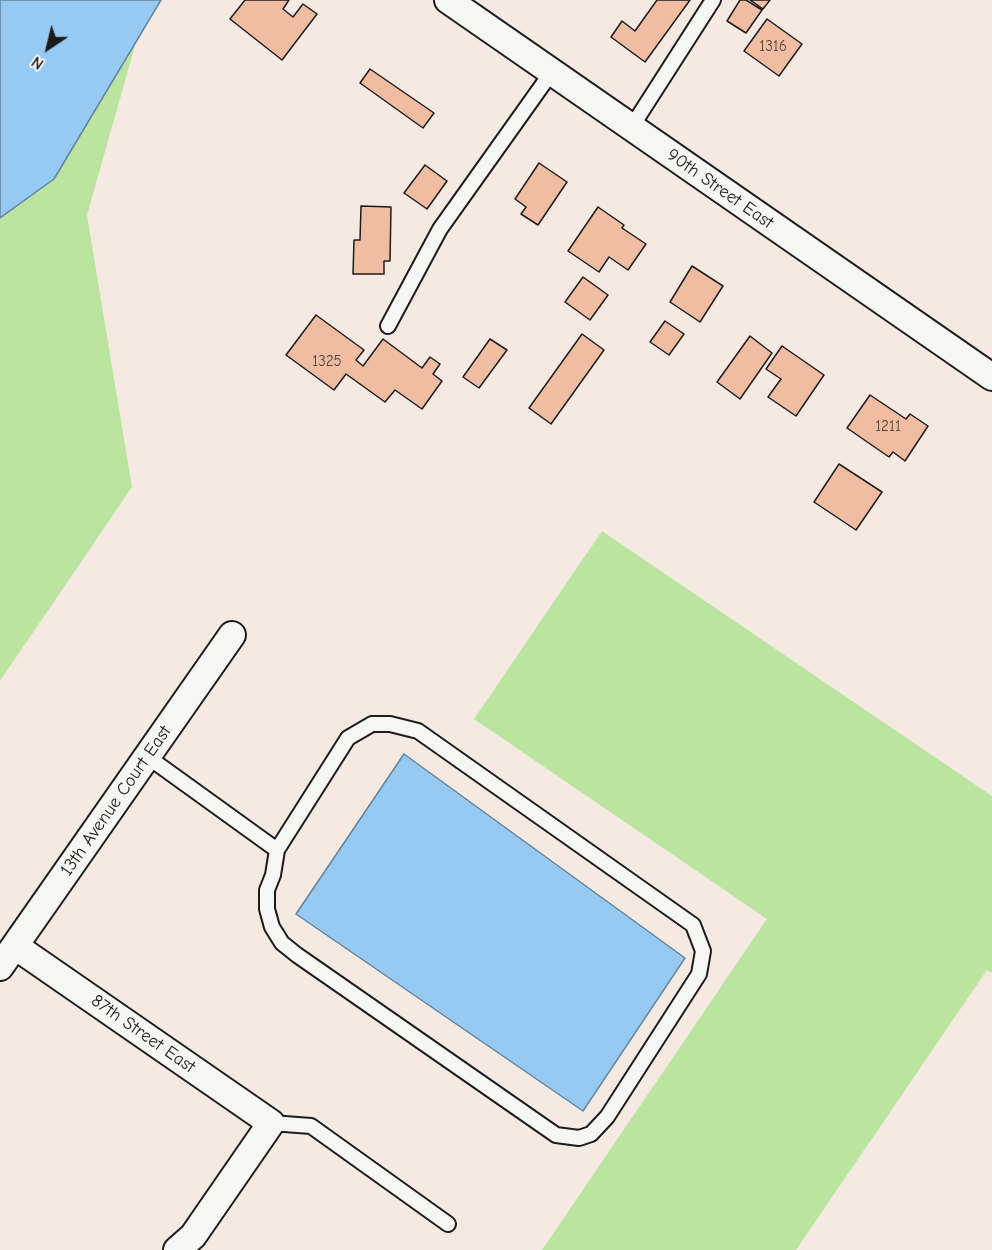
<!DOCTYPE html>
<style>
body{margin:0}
#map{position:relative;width:992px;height:1250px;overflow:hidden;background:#f5eae2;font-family:"Comic Neue",sans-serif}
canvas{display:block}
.north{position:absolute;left:18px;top:18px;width:60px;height:60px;-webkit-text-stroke:4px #f6f6f2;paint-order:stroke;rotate:215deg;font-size:16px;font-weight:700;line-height:24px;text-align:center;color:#1c1c1c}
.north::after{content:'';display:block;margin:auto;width:21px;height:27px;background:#1c1c1c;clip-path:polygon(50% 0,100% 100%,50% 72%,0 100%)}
</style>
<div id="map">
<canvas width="992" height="1250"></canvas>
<div class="north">N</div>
</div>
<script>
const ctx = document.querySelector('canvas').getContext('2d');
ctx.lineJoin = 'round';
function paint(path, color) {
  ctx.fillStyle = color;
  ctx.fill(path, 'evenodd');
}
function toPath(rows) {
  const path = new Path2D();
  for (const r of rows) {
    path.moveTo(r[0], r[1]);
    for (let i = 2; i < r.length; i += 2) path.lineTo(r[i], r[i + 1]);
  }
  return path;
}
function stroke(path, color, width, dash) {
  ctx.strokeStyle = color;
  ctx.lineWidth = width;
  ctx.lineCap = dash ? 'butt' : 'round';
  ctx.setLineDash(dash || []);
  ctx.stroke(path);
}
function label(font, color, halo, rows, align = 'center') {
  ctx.font = font + ' "Comic Neue",sans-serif';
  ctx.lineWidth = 4.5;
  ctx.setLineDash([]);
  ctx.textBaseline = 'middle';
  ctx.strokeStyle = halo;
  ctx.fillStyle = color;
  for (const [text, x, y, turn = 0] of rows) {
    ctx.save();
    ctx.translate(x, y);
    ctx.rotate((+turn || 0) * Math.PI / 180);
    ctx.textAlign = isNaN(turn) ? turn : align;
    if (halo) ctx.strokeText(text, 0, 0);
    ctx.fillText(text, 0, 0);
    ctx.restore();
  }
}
paint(toPath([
 [0,0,148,0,87,215,132,487,0,681],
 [602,531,992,796,992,973,987,970,796,1250,542,1250,767,919,474,719]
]), '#bbe4a0');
const water = toPath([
 [0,0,161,0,54,179,0,218,0,0],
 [404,754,685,958,583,1111,296,914,404,754]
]);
paint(water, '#96caf3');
stroke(water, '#65849d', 1.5);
const building = toPath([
 [245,0,289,0,283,9,293,17,303,4,317,14,282,60,230,19,245,0],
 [657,0,690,0,645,62,611,37,622,21,635,31,657,0],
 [740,0,746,0,762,10,746,33,727,21,740,0],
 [750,0,770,0,763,9,750,0],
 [767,19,802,44,779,76,744,51,767,19],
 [370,69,434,113,423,128,360,83,370,69],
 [539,163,567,182,538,225,521,214,526,207,515,199,539,163],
 [425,165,447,181,427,209,404,193,425,165],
 [361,206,391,207,390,261,384,261,384,274,353,274,354,240,360,240,361,206],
 [598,207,624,225,622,228,646,244,628,270,609,257,599,272,568,251,598,207],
 [692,266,723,286,700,322,670,302,692,266],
 [583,277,608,295,590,320,565,302,583,277],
 [316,315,364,350,356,360,363,366,383,339,422,368,430,357,440,364,433,374,442,381,422,409,395,390,385,402,346,374,334,390,286,355,316,315],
 [665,321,684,334,669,355,650,342,665,321],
 [582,334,604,350,551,424,529,408,582,334],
 [750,336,772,353,740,399,717,382,750,336],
 [490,339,507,350,479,388,463,377,490,339],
 [782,346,824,375,796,416,768,397,781,379,766,369,782,346],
 [870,395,906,419,910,414,928,426,905,461,893,452,889,457,847,428,870,395],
 [839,464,882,492,856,530,814,502,839,464]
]);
paint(building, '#f0bca2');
stroke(building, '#1c1c1c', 1.5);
const service = toPath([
 [631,128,713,0],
 [388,326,440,229,551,73],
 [372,724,390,724,418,731,693,925,703,951,699,974,607,1117,591,1134,579,1138,556,1135,297,955,282,943,272,927,267,909,267,890,273,875,277,850,348,738,372,724],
 [148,757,277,850],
 [271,1123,311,1126,448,1224]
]);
const minor = toPath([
 [448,0,992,377],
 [15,946,271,1123,193,1236,177,1250],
 [0,967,232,635]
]);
stroke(service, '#1c1c1c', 18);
stroke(minor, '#1c1c1c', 30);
stroke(service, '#f6f6f2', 14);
stroke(minor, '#f6f6f2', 26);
label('15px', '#51443e', null, [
 ["1316",773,47],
 ["1325",327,362],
 ["1211",888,427]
]);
label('18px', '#1c1c1c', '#f6f6f2', [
 ["90th Street East",720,189,35],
 ["13th Avenue Court East",116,801,-55],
 ["87th Street East",143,1034,35]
]);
</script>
